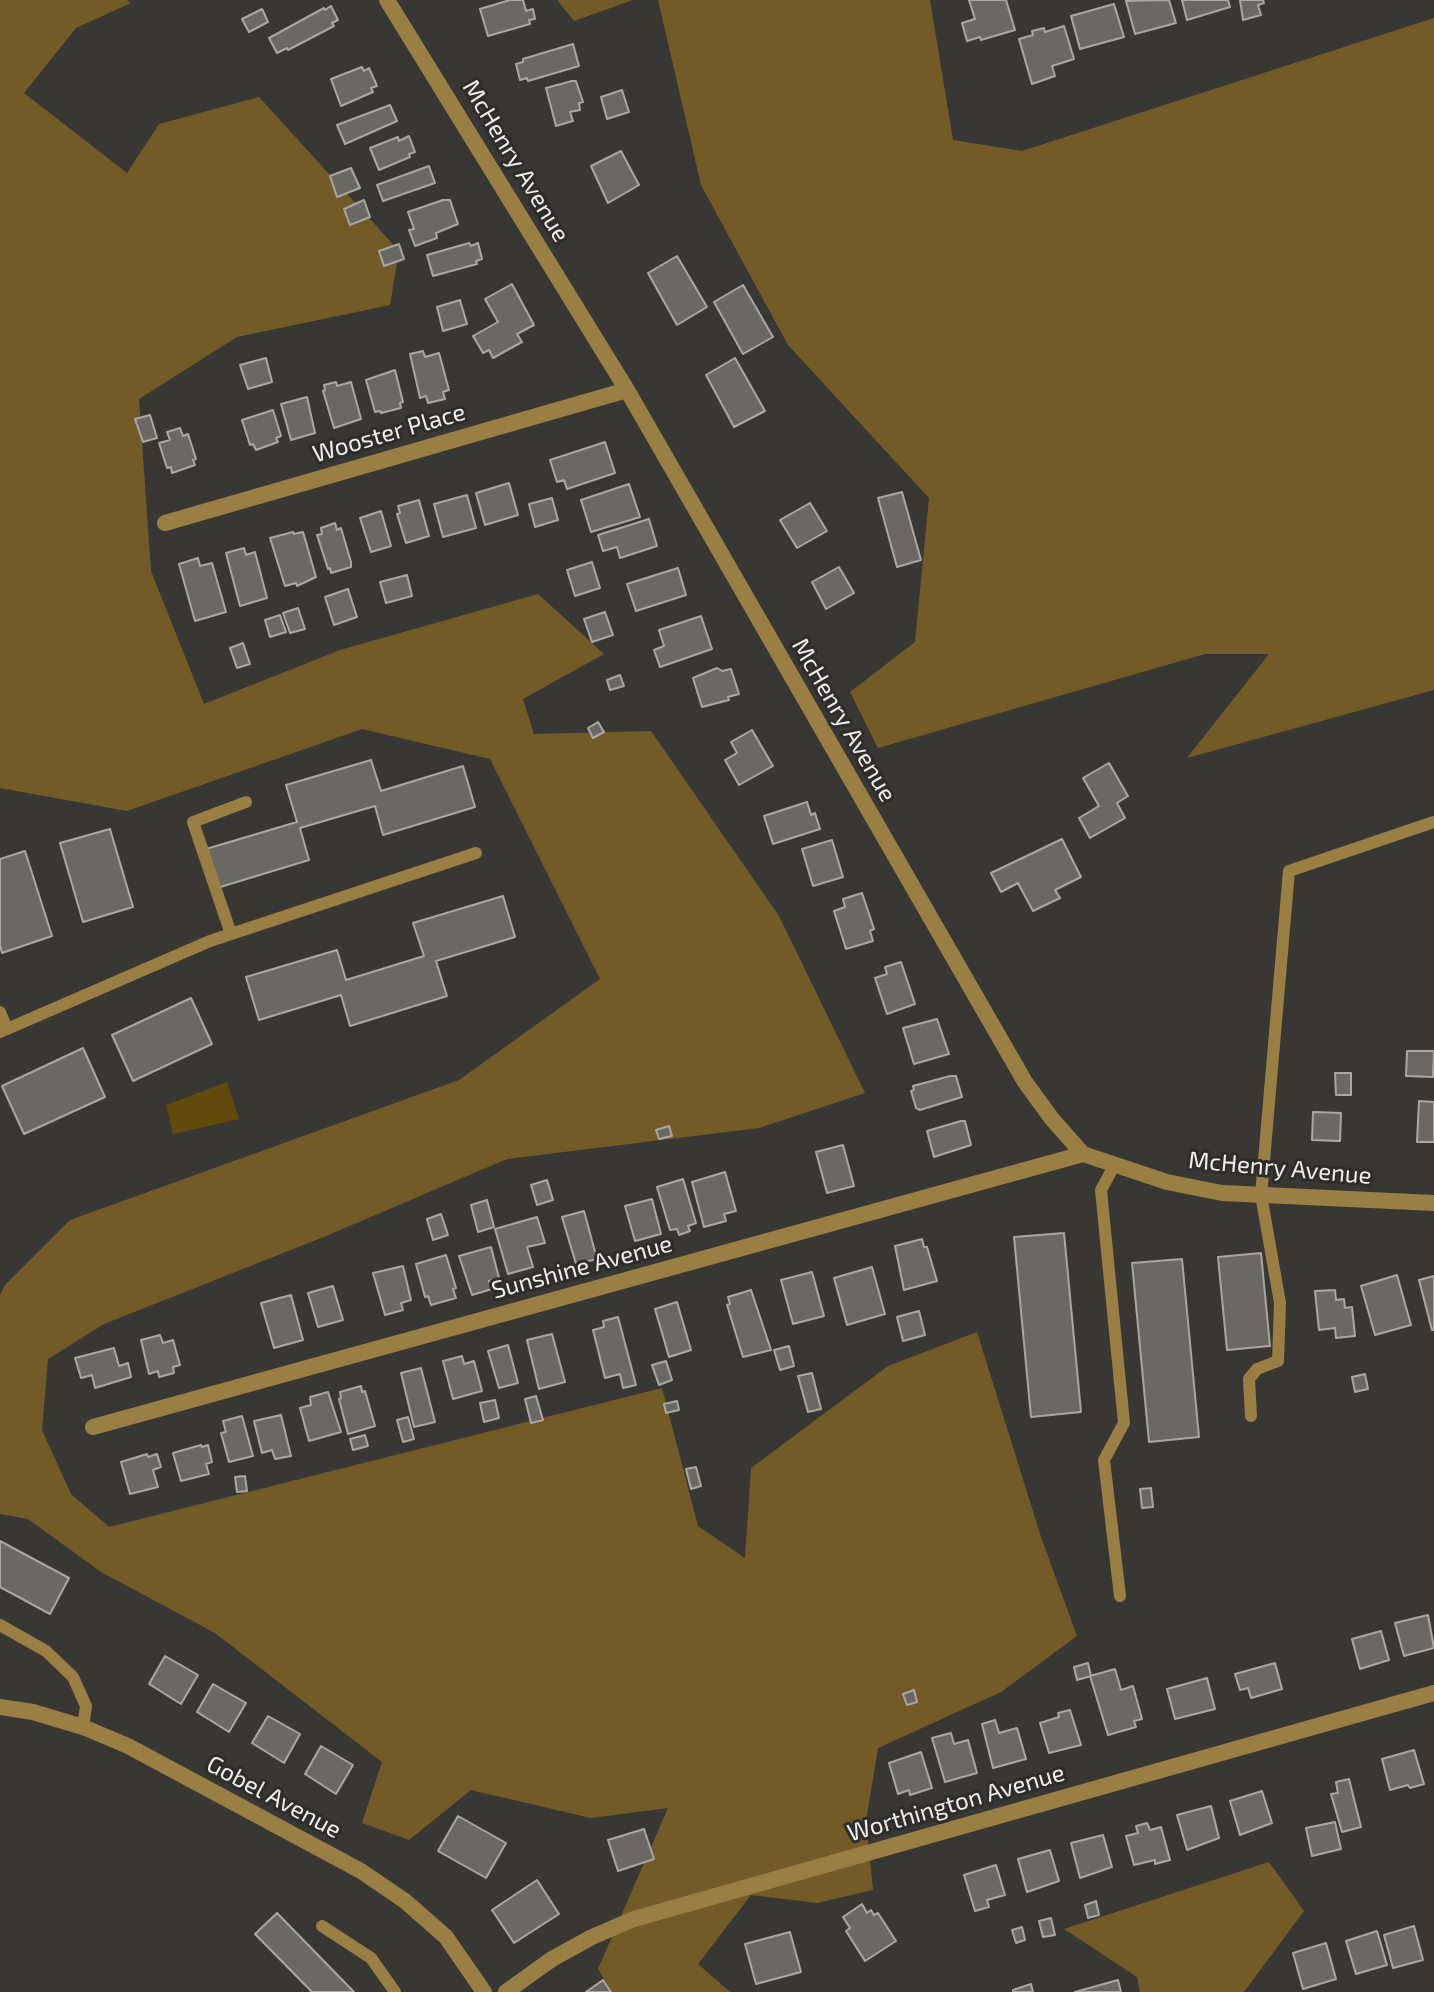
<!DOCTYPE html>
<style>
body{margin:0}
canvas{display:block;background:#393734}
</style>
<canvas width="1434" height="1992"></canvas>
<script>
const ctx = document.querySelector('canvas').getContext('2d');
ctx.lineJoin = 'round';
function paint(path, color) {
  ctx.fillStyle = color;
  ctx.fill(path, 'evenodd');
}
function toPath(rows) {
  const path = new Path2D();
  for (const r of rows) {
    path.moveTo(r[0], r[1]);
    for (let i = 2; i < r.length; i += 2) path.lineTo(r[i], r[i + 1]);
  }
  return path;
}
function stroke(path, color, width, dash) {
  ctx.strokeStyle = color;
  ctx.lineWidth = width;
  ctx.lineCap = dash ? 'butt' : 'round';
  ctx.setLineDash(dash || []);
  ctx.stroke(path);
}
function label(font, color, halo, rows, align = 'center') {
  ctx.font = font + ' "Exo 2",sans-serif';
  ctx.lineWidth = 6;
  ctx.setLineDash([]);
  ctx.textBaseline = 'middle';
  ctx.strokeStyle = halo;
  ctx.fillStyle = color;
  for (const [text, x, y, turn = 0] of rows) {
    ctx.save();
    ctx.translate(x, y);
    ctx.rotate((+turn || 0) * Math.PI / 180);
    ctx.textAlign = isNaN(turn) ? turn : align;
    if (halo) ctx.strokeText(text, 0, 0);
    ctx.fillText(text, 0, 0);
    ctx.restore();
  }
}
paint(toPath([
 [227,1082,239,1119,173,1134,166,1105]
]), '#624a0d');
paint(toPath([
 [0,0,127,0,131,3,76,28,24,93,127,173,159,124,259,97,399,251,390,305,237,337,139,399,151,571,204,704,340,650,538,594,604,654,523,699,534,734,651,731,779,916,865,1093,759,1128,507,1159,326,1236,104,1324,48,1359,42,1430,71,1494,109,1527,662,1388,698,1526,745,1558,751,1468,888,1366,977,1332,1041,1537,1077,1636,1001,1692,878,1748,866,1821,873,1890,817,1903,751,1895,698,1964,730,1992,612,1992,598,1969,668,1808,591,1818,471,1790,409,1840,362,1823,382,1762,215,1633,101,1572,28,1519,0,1514,0,1295,5,1285,70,1220,459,1080,600,979,490,759,362,729,127,811,0,788],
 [557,0,633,0,574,21],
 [658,0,930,0,953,140,1022,151,1434,18,1434,690,1187,758,1269,654,1205,654,878,748,850,692,915,642,929,498,788,345,701,185],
 [1269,1862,1304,1911,1244,1992,1140,1992,1137,1977,1064,1929]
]), '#725b27');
const building = toPath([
 [510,0,523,0,526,11,533,9,535,19,529,20,530,24,488,36,480,9,510,0],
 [969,0,1006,0,1015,30,981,40,980,37,967,41,962,23,975,19,969,0],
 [1169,0,1176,23,1135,34,1126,1,1169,0],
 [1182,0,1228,0,1230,7,1187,20,1182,0],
 [1240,0,1263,0,1264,3,1258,5,1261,15,1243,20,1240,0],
 [1114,4,1124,37,1080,49,1071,16,1114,4],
 [331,6,338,20,332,23,334,26,288,50,287,48,277,53,269,38,324,8,325,10,331,6],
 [262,9,268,22,249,32,242,19,262,9],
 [1064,26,1074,59,1052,66,1055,76,1032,84,1019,39,1033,35,1032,31,1044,28,1045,32,1064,26],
 [573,44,579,66,528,81,527,78,520,80,516,64,523,62,523,59,573,44],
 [362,67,364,71,369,68,377,86,371,88,373,92,341,106,331,79,362,67],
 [572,81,576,81,583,102,579,103,580,110,570,112,573,121,556,126,546,88,572,81],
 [622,90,629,112,607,119,601,97,622,90],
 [390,105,397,121,345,144,337,125,390,105],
 [409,136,415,152,409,154,410,157,379,170,370,148,398,137,399,141,409,136],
 [621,151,639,185,608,203,591,166,621,151],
 [429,166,435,183,383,201,377,185,429,166],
 [351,168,360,188,337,197,330,176,351,168],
 [364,200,370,217,350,225,344,209,364,200],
 [443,200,450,200,458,224,436,233,437,238,415,246,409,230,414,229,408,212,443,200],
 [469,243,471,246,478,243,482,259,476,261,477,264,433,276,427,255,469,243],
 [399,244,404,259,384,266,379,251,399,244],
 [677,256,707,307,677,325,648,273,677,256],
 [512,284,534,325,517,334,522,342,493,358,489,350,483,353,473,336,498,322,485,299,512,284],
 [743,285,773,337,743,354,714,302,743,285],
 [460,300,467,324,443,331,437,307,460,300],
 [423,351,425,357,439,353,449,390,443,392,445,399,428,403,426,396,420,398,410,354,423,351],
 [266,358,272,382,248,389,240,365,266,358],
 [735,358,765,411,734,427,706,375,735,358],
 [395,370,403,402,400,403,401,408,381,413,380,411,375,412,366,380,395,370],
 [336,382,337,386,351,382,361,419,334,428,323,391,325,390,324,385,336,382],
 [307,397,315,433,291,440,281,404,307,397],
 [273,410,281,436,276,438,278,442,256,450,253,444,250,445,242,420,273,410],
 [150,415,157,438,143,442,135,419,150,415],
 [180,428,183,436,188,434,196,459,193,460,195,465,172,473,171,467,167,468,159,443,170,440,167,432,180,428],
 [605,442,615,473,567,489,564,480,557,482,550,460,605,442],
 [509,483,518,515,485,525,476,493,509,483],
 [629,484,640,517,591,532,581,500,629,484],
 [902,492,921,560,897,567,878,498,902,492],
 [467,495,476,528,443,537,434,504,467,495],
 [552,498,558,520,535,527,529,504,552,498],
 [419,500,429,536,406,543,397,514,400,513,398,506,419,500],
 [810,503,827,531,797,548,780,520,810,503],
 [381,511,391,546,371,552,360,518,381,511],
 [649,519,657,546,620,558,617,547,603,551,598,535,649,519],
 [335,523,337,530,341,528,351,562,351,567,331,573,330,568,328,569,317,535,322,534,321,528,335,523],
 [293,532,294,534,303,532,316,577,297,586,296,583,285,586,270,538,293,532],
 [244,548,246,555,255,552,267,598,240,606,226,553,244,548],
 [198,558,200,566,212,563,226,612,195,621,179,564,198,558],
 [592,562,600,588,575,596,567,570,592,562],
 [839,567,854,593,826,609,812,582,839,567],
 [678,568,686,595,636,611,627,584,678,568],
 [407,575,412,596,386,603,380,582,407,575],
 [348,589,357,617,334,625,325,597,348,589],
 [298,608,305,629,290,633,283,613,298,608],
 [605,612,613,635,592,642,584,619,605,612],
 [280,615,286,632,270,637,265,620,280,615],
 [701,616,712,649,660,667,654,650,664,646,659,630,701,616],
 [243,643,250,664,237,668,230,648,243,643],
 [717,668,722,671,731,669,739,694,728,697,729,700,702,707,693,678,717,668],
 [620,675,624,686,610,690,607,680,620,675],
 [598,722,604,732,593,738,588,728,598,722],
 [752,730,773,766,739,785,725,760,737,753,731,742,752,730],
 [371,760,381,791,463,766,475,807,383,835,375,806,300,828,309,860,217,888,206,849,297,822,286,785,371,760],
 [1109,763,1128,796,1117,803,1125,818,1090,838,1079,818,1099,806,1083,778,1109,763],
 [807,802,811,815,815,813,820,829,773,844,764,816,807,802],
 [110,829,133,907,83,922,60,843,110,829],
 [1062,839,1081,877,1055,890,1060,898,1033,911,1018,883,1001,892,991,873,1062,839],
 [832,840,843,877,813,886,802,849,832,840],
 [25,851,52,936,2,953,0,945,0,859,25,851],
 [862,893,874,929,870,931,873,941,846,949,834,911,845,907,843,899,862,893],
 [503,896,515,937,436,961,447,996,350,1026,341,995,259,1020,246,977,337,950,346,980,424,956,413,923,503,896],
 [901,962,915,1004,887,1014,875,978,887,974,885,967,901,962],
 [191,998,212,1044,133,1081,112,1035,191,998],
 [937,1019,949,1054,914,1064,903,1028,937,1019],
 [83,1048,105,1097,24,1134,2,1086,83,1048],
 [1407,1051,1434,1051,1433,1077,1406,1076,1407,1051],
 [1335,1073,1351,1073,1351,1095,1336,1095,1335,1073],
 [950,1076,956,1076,962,1097,920,1110,916,1108,911,1091,914,1090,913,1086,950,1076],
 [1419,1101,1434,1102,1434,1142,1417,1142,1419,1101],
 [1313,1112,1341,1113,1340,1141,1312,1140,1313,1112],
 [961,1121,965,1121,971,1145,934,1157,927,1131,961,1121],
 [669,1126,672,1136,659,1139,656,1130,669,1126],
 [843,1145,854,1186,827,1193,816,1152,843,1145],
 [725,1172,736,1211,724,1214,726,1221,704,1227,692,1182,725,1172],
 [683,1179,696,1223,688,1226,690,1231,679,1235,677,1229,670,1230,657,1187,683,1179],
 [547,1180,553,1200,537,1205,531,1185,547,1180],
 [652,1199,661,1234,635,1241,625,1206,652,1199],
 [487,1200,494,1227,478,1232,471,1205,487,1200],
 [584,1211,597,1259,576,1264,562,1217,584,1211],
 [441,1214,448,1235,433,1240,427,1219,441,1214],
 [537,1217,545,1243,527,1247,533,1267,508,1274,495,1229,537,1217],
 [1064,1233,1081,1412,1031,1417,1014,1237,1064,1233],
 [922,1239,924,1247,927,1247,937,1281,904,1290,895,1246,922,1239],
 [491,1247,499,1278,489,1281,492,1289,472,1295,459,1256,491,1247],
 [1261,1253,1270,1346,1227,1350,1218,1257,1261,1253],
 [446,1255,456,1288,453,1289,456,1298,431,1305,428,1296,425,1297,416,1264,446,1255],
 [1182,1259,1199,1437,1149,1442,1132,1263,1182,1259],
 [403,1266,411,1300,401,1303,403,1310,385,1315,373,1273,403,1266],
 [872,1267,885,1314,847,1325,834,1278,872,1267],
 [812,1272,824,1316,793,1324,781,1280,812,1272],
 [1397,1275,1411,1325,1375,1335,1361,1286,1397,1275],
 [1434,1276,1434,1330,1432,1330,1419,1280,1434,1276],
 [333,1286,343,1320,318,1327,308,1293,333,1286],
 [751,1290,771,1350,743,1357,727,1305,730,1304,728,1297,751,1290],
 [1335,1290,1336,1300,1344,1299,1345,1308,1352,1307,1355,1336,1336,1338,1335,1328,1319,1330,1315,1291,1335,1290],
 [291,1295,303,1340,274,1348,261,1303,291,1295],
 [677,1302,691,1350,669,1357,655,1309,677,1302],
 [919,1311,925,1335,903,1341,897,1317,919,1311],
 [618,1317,636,1385,623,1388,620,1374,605,1378,593,1330,604,1327,603,1321,618,1317],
 [552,1334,565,1382,539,1389,527,1340,552,1334],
 [160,1335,163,1343,173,1340,180,1365,173,1367,174,1373,159,1377,158,1371,149,1374,141,1340,160,1335],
 [508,1345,518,1383,499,1388,488,1351,508,1345],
 [789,1346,794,1366,780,1370,774,1350,789,1346],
 [114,1348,119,1366,128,1363,131,1377,95,1388,92,1375,81,1378,75,1358,114,1348],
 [462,1356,464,1364,474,1361,482,1391,453,1399,443,1361,462,1356],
 [666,1361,672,1380,659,1385,652,1365,666,1361],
 [421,1368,435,1422,414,1427,401,1373,421,1368],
 [812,1373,821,1409,808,1412,798,1376,812,1373],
 [1365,1374,1368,1389,1355,1392,1352,1377,1365,1374],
 [361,1386,362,1392,365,1391,375,1426,348,1434,339,1399,341,1398,340,1392,361,1386],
 [328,1392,341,1432,309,1441,300,1408,311,1405,310,1397,328,1392],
 [536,1396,543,1420,531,1423,525,1399,536,1396],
 [495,1400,499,1418,484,1422,480,1403,495,1400],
 [677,1401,679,1410,666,1413,664,1404,677,1401],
 [281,1415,291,1456,275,1459,272,1450,262,1453,254,1421,281,1415],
 [242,1416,253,1456,229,1462,221,1433,226,1432,223,1421,242,1416],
 [408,1417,414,1439,403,1442,397,1420,408,1417],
 [365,1435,368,1446,353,1450,350,1439,365,1435],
 [201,1445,202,1447,208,1445,212,1462,206,1464,209,1474,181,1481,173,1453,201,1445],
 [147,1454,148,1457,157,1454,161,1467,153,1470,158,1487,130,1494,121,1462,147,1454],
 [696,1467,701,1486,691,1489,686,1469,696,1467],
 [245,1476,247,1491,237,1492,235,1477,245,1476],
 [1151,1488,1153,1507,1142,1508,1140,1489,1151,1488],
 [0,1541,69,1578,50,1614,0,1587,0,1541],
 [1428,1615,1434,1648,1404,1656,1395,1623,1428,1615],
 [1381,1631,1389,1660,1360,1669,1352,1639,1381,1631],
 [165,1656,198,1675,181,1704,149,1684,165,1656],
 [1088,1663,1091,1676,1077,1680,1074,1667,1088,1663],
 [1275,1663,1282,1689,1251,1698,1248,1688,1240,1690,1235,1674,1275,1663],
 [1115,1669,1121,1690,1133,1686,1142,1719,1134,1721,1136,1727,1108,1735,1090,1676,1115,1669],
 [1207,1678,1215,1709,1175,1719,1167,1689,1207,1678],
 [213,1684,246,1703,229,1732,197,1712,213,1684],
 [914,1690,917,1702,907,1705,903,1694,914,1690],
 [1070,1710,1081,1745,1049,1753,1040,1723,1059,1717,1058,1713,1070,1710],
 [268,1716,300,1734,284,1763,252,1743,268,1716],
 [995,1720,999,1733,1017,1728,1026,1759,993,1768,982,1724,995,1720],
 [951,1733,954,1744,968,1740,977,1773,945,1782,932,1738,951,1733],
 [321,1746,353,1765,336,1794,305,1774,321,1746],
 [1414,1750,1424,1784,1410,1788,1408,1785,1390,1790,1382,1759,1414,1750],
 [921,1752,932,1788,910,1795,909,1790,898,1794,889,1763,921,1752],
 [1349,1779,1361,1827,1342,1832,1331,1794,1338,1793,1336,1782,1349,1779],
 [1262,1791,1272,1823,1240,1835,1230,1801,1262,1791],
 [1211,1806,1219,1838,1187,1850,1177,1815,1211,1806],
 [458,1816,506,1843,486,1878,438,1851,458,1816],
 [1335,1822,1341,1849,1312,1856,1306,1828,1335,1822],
 [1147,1823,1150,1830,1161,1827,1170,1860,1155,1864,1155,1860,1134,1865,1126,1836,1138,1833,1136,1826,1147,1823],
 [644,1829,654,1859,618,1871,608,1840,644,1829],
 [1103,1835,1112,1867,1080,1878,1071,1843,1103,1835],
 [1050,1850,1059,1881,1027,1892,1018,1859,1050,1850],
 [996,1865,1005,1895,987,1900,989,1907,975,1911,964,1875,996,1865],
 [537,1880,559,1914,514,1943,492,1910,537,1880],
 [1096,1901,1099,1915,1088,1918,1085,1905,1096,1901],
 [862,1904,867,1913,871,1910,874,1915,878,1913,896,1941,865,1961,846,1931,850,1928,843,1917,862,1904],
 [277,1913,354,1992,312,1992,255,1934,277,1913],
 [1051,1918,1055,1935,1043,1937,1039,1921,1051,1918],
 [1414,1926,1423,1960,1393,1968,1384,1935,1414,1926],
 [1022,1927,1025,1940,1016,1943,1012,1930,1022,1927],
 [1377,1931,1387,1965,1356,1974,1346,1941,1377,1931],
 [790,1932,801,1972,756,1984,745,1944,790,1932],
 [1326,1943,1336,1979,1303,1989,1293,1953,1326,1943],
 [603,1980,611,1992,586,1992,603,1980],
 [1118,1980,1121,1992,1075,1992,1118,1980],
 [1031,1984,1033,1992,1013,1992,1013,1990,1031,1984]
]);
paint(building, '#6a6864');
stroke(building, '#a9a7a3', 2);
stroke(toPath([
 [231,934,193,822,246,802],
 [0,1012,7,1029],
 [0,1032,210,941,476,853],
 [1114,1166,1101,1190,1124,1423,1104,1460,1120,1596],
 [1251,1416,1249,1379,1257,1369,1278,1361,1280,1303,1261,1195,1289,871,1434,822],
 [0,1625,46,1651,73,1677,86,1706,83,1727],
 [322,1926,371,1958,395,1992]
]), '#9a7f44', 12);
stroke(toPath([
 [387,0,627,390,1025,1082,1052,1119,1083,1154,1167,1182,1222,1193,1434,1203],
 [165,523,627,390],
 [93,1427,1083,1154],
 [0,1707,33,1712,83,1727,128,1746,361,1871,405,1901,446,1937,484,1992],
 [506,1992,552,1959,592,1937,634,1919,1434,1693]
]), '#9a7f44', 16);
label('24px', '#efeeec', '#2f2d2a', [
 ["McHenry Avenue",516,161,59],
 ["Wooster Place",389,433,-16],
 ["McHenry Avenue",844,720,60],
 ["McHenry Avenue",1280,1168,5],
 ["Sunshine Avenue",582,1267,-15],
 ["Gobel Avenue",274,1797,28],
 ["Worthington Avenue",956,1803,-16]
]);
</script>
